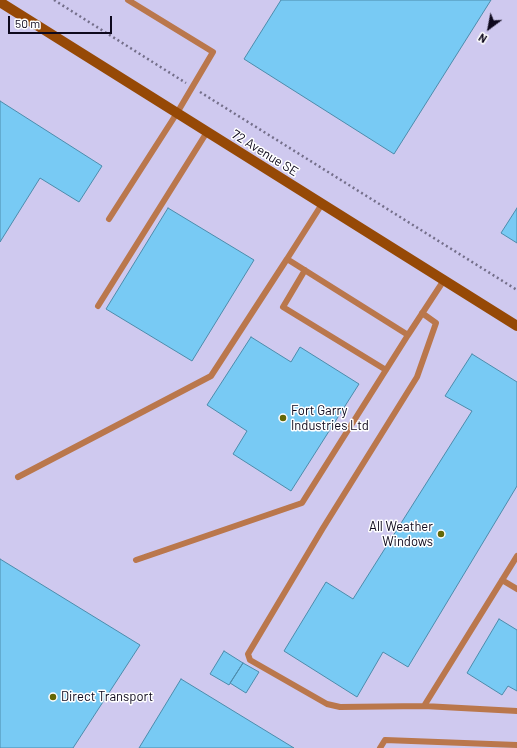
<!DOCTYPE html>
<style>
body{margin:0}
#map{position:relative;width:517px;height:748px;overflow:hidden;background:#ded9fc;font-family:Barlow,sans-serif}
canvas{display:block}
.north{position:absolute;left:469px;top:8px;width:40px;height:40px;-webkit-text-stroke:3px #fff;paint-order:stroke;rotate:212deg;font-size:11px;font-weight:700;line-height:16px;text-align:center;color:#0e091d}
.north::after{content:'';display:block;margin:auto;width:14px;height:18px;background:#0e091d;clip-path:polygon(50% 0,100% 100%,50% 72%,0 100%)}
.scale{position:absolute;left:8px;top:16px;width:104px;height:18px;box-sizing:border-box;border:2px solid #0e091d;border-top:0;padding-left:5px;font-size:12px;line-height:14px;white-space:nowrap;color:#0e091d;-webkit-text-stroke:3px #fff;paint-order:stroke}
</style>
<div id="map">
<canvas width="517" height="748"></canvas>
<div class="north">N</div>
<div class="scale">50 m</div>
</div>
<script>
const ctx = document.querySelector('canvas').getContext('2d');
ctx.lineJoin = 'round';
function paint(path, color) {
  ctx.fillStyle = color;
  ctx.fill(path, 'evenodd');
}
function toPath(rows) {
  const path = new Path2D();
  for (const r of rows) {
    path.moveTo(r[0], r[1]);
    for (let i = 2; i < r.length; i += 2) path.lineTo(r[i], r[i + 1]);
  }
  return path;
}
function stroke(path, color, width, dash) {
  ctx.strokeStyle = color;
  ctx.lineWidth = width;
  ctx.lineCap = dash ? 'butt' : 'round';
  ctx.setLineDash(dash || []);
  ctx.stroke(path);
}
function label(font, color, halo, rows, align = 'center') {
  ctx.font = font + ' Barlow,sans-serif';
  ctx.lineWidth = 3;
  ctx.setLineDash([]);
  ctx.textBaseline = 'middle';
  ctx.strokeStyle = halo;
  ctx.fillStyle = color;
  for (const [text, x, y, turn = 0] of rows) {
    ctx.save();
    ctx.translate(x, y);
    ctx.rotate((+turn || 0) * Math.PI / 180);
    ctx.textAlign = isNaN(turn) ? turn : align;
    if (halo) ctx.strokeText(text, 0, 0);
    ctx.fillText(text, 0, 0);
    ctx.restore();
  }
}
paint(toPath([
 [0,0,517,0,517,748,0,748]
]), '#cfc9ef');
const building = toPath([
 [281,0,491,0,394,154,244,59,281,0],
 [0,101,102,166,79,202,40,178,0,242,0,101],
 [168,208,254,260,192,361,106,309,168,208],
 [517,208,517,243,501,233,517,208],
 [251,337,291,362,300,347,359,384,291,491,233,454,247,431,207,405,251,337],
 [472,354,517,382,517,486,408,667,383,652,357,697,284,651,326,582,353,599,472,411,445,396,472,354],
 [0,559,140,645,73,748,0,748,0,559],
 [499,619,517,630,517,691,508,686,502,695,467,673,499,619],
 [224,651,243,663,229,685,210,674,224,651],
 [243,663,259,672,246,693,230,683,243,663],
 [181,679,294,748,139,748,181,679]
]);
paint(building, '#78caf4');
stroke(building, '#4d8cac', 1);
stroke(toPath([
 [54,0,186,83],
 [200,92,517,290]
]), '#746f8a', 2.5, [2, 3]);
stroke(toPath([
 [322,204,287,259,408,335,444,280],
 [109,219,177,113,213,52,128,0],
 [305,270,283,307,386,370],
 [98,306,207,132],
 [422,313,436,323,417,377,323,528,248,654,250,660,327,704,340,707,424,706],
 [18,477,211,376,287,259],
 [517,556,424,706,517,711],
 [136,560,302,503,408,335],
 [502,580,517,589],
 [380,748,385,740,517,745]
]), '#ba774c', 6);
stroke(toPath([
 [0,2,517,326]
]), '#964906', 10);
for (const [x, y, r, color] of [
 [283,418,4,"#646807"],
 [441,534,4,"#646807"],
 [53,697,4,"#646807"]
]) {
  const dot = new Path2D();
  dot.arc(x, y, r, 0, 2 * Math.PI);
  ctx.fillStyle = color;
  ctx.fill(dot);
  stroke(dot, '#fff', 1.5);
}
label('13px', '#0e091d', '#fff', [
 ["72 Avenue SE",265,153,32]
]);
label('13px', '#0e091d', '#fff', [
 ["Fort Garry",291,411],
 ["Industries Ltd",291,426],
 ["All Weather",433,527,"right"],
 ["Windows",433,542,"right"],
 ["Direct Transport",61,697]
], 'left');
</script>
